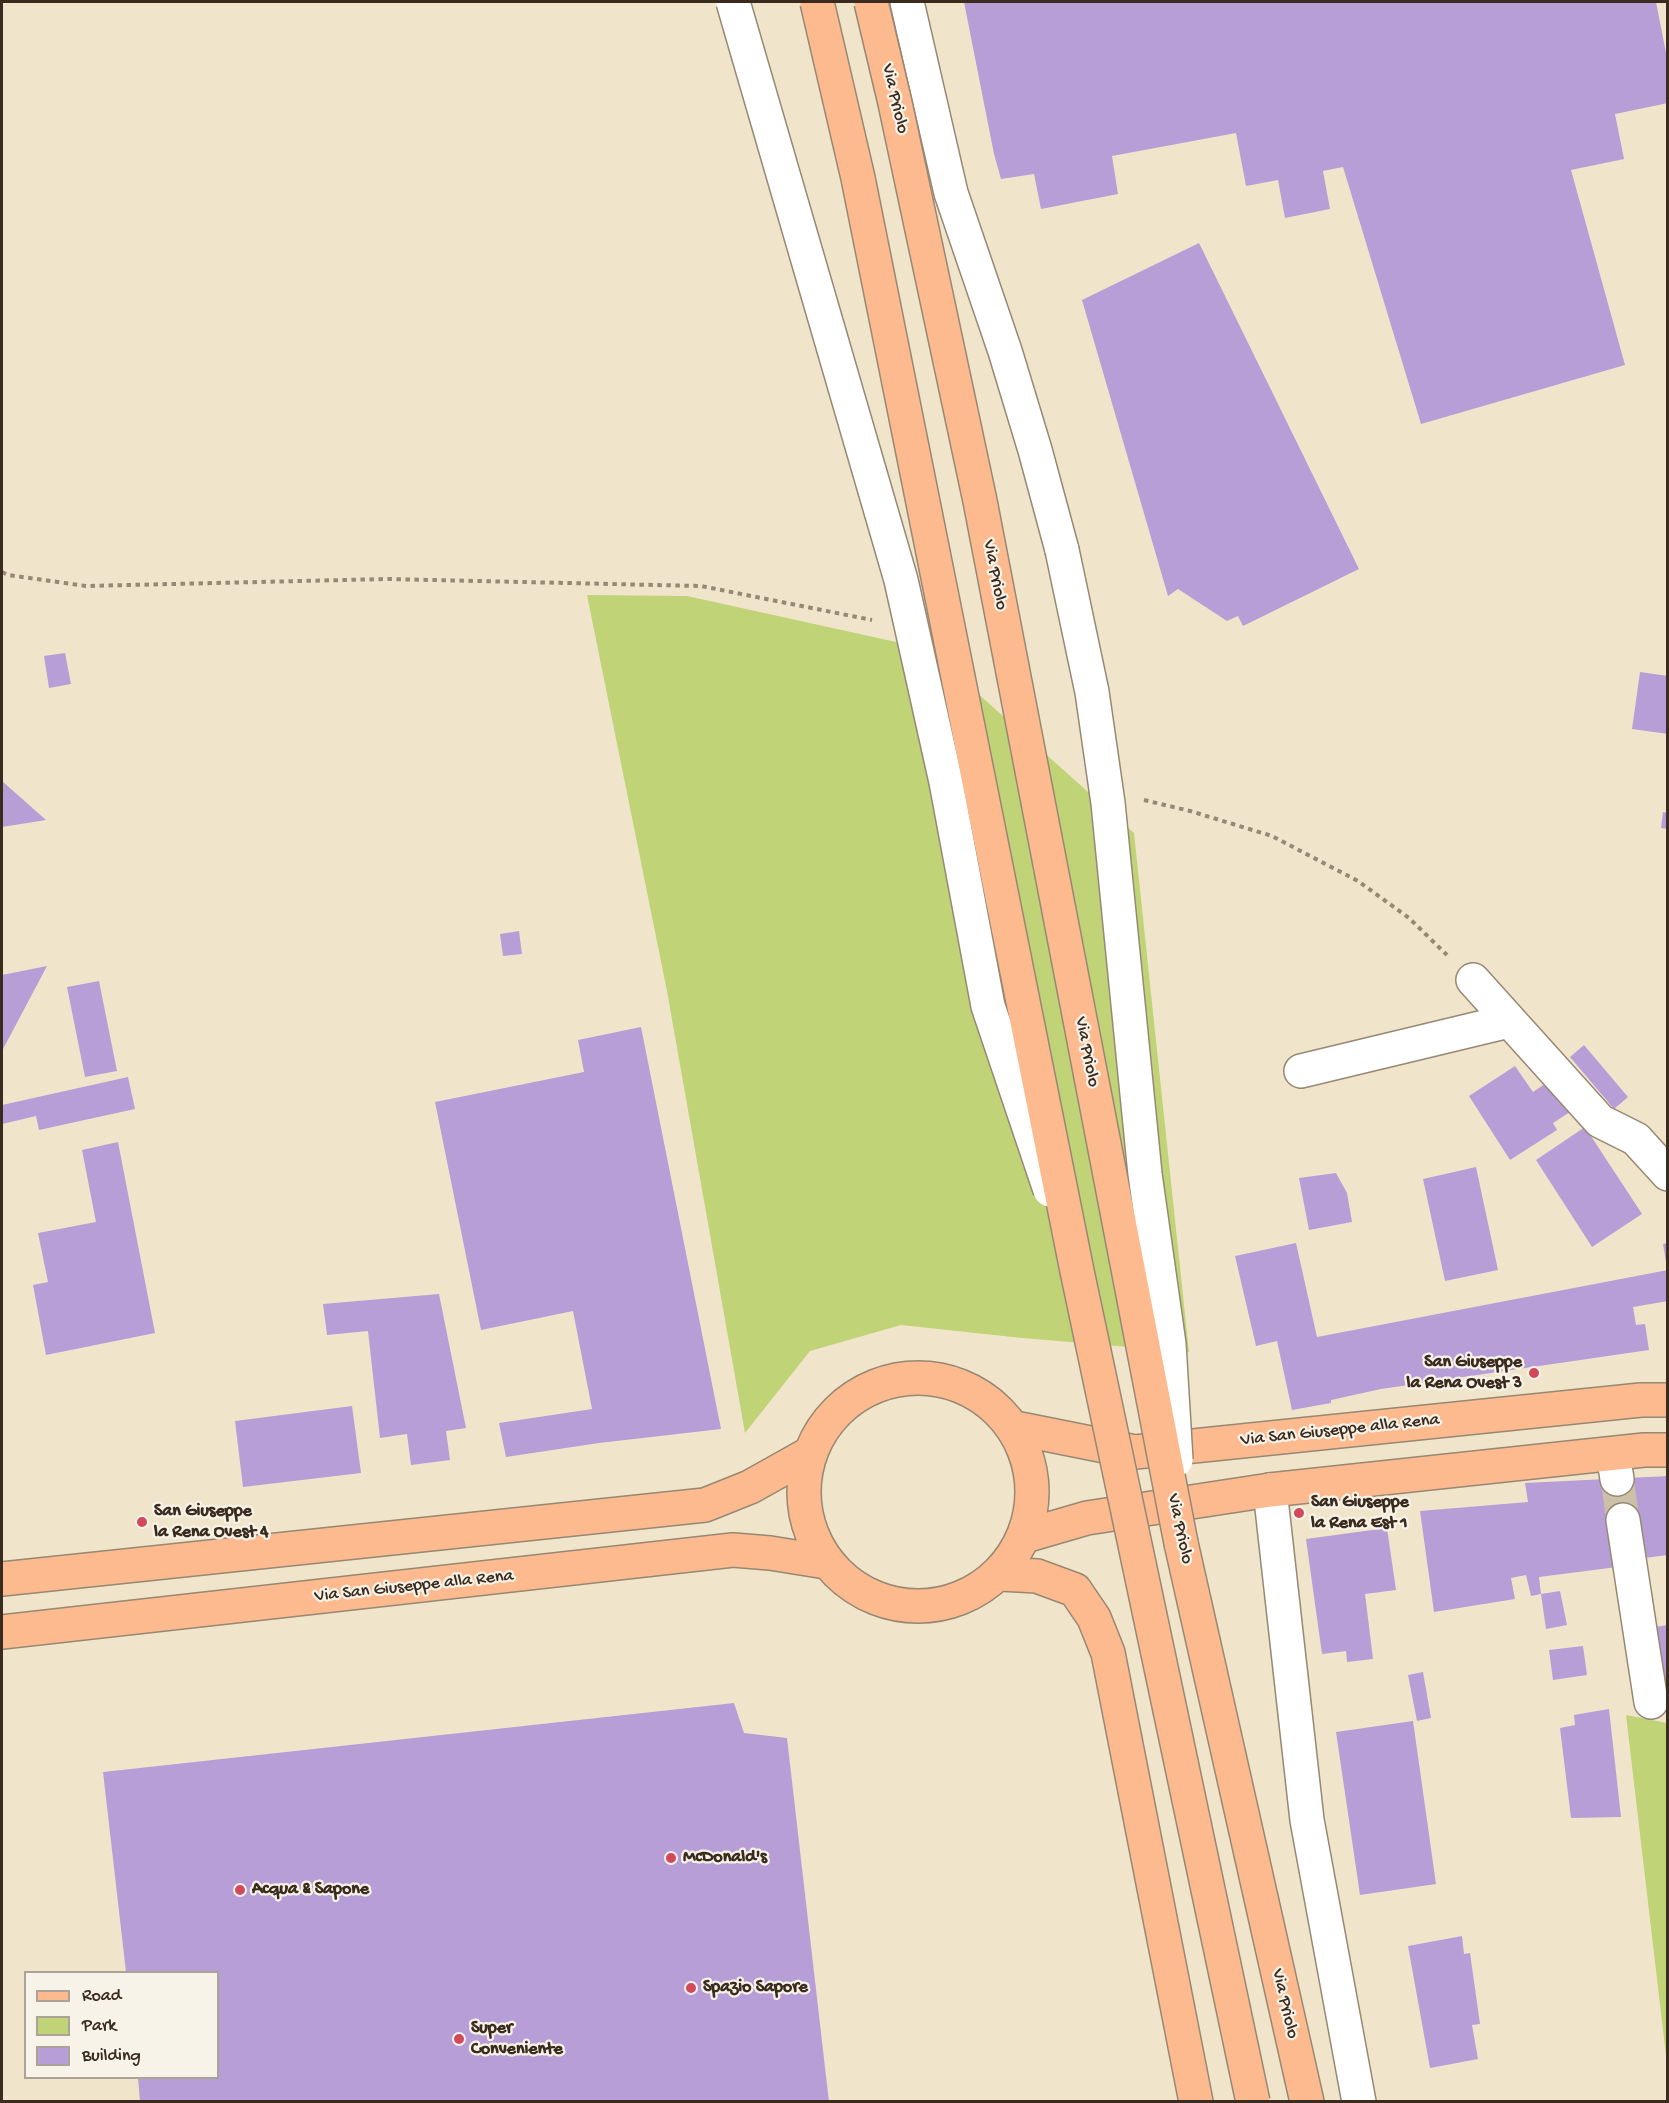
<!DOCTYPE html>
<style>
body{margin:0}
#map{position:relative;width:1669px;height:2103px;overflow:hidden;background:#f0e5cb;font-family:"Gochi Hand",sans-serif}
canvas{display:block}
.frame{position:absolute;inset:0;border:3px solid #3b2a1e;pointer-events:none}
.legend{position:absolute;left:24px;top:1971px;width:195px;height:108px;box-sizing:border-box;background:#f7f3e8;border:2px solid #aca397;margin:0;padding:8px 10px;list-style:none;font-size:18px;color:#3b2a1e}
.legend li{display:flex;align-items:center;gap:12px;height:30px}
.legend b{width:30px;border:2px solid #aca397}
</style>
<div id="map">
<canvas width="1669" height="2103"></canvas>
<div class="frame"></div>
<ul class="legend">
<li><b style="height:8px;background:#fcba8e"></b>Road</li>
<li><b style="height:16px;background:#c0d376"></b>Park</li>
<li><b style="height:16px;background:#b79ed7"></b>Building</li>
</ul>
</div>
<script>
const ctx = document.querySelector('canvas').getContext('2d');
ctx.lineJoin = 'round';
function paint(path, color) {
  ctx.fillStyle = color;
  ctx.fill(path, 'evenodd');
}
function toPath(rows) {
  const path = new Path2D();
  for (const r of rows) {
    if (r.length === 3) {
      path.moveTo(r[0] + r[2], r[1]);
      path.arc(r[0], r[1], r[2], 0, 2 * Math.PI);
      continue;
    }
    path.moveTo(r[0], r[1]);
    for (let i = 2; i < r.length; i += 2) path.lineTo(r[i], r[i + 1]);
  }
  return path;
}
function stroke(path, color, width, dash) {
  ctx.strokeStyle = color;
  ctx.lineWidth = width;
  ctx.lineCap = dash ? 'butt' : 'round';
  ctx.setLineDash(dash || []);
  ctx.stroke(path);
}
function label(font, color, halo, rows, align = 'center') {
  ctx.font = font + ' "Gochi Hand",sans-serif';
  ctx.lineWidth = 4.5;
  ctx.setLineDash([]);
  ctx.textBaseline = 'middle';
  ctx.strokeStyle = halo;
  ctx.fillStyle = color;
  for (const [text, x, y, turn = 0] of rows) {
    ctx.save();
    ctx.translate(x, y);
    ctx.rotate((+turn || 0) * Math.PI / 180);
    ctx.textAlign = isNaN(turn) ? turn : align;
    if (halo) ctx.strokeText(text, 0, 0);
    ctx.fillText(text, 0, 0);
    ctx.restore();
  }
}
paint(toPath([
 [587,595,687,596,928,649,1134,833,1189,1352,1022,1338,901,1325,810,1351,745,1433,667,991],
 [1626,1715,1667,1723,1667,2064]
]), '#c0d376');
paint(toPath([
 [964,2,1656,2,1668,63,1668,103,1615,114,1624,159,1571,170,1625,365,1421,424,1343,167,1323,171,1330,209,1285,218,1278,180,1246,186,1236,133,1112,156,1118,194,1041,209,1034,174,1001,179,994,154],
 [1199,243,1359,569,1243,626,1238,616,1227,621,1178,589,1168,596,1082,300],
 [65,653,71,684,49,688,44,656],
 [1640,672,1668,676,1668,734,1632,729],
 [2,781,46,820,2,827],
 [1663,812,1668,813,1668,829,1661,828],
 [519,931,522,954,503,956,500,934],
 [47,966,2,1051,2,975],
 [99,981,117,1071,85,1077,67,987],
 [641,1027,721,1429,599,1443,506,1457,499,1423,592,1409,573,1311,481,1330,435,1102,584,1072,578,1040],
 [1584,1045,1628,1097,1614,1109,1570,1057],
 [1515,1066,1533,1092,1549,1081,1570,1112,1553,1123,1557,1130,1510,1160,1469,1096],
 [128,1077,135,1109,39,1130,36,1116,2,1124,2,1105],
 [1585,1127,1642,1214,1592,1247,1536,1160],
 [118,1142,155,1333,46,1355,33,1285,48,1282,38,1233,96,1222,82,1150],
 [1476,1167,1498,1270,1445,1281,1423,1179],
 [1336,1173,1347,1193,1352,1222,1309,1230,1299,1178],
 [1296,1243,1317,1337,1668,1270,1668,1301,1633,1307,1636,1325,1645,1324,1649,1350,1381,1389,1331,1400,1331,1403,1292,1410,1277,1341,1256,1346,1235,1256],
 [1668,1243,1668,1262,1666,1262,1663,1244],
 [439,1294,466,1428,446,1431,450,1460,411,1465,407,1434,380,1438,368,1331,327,1335,323,1304],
 [352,1406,361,1473,243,1487,235,1421],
 [1668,1476,1668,1555,1644,1558,1617,1567,1539,1577,1541,1594,1531,1596,1526,1575,1511,1578,1515,1599,1434,1612,1420,1511,1528,1502,1525,1483],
 [1387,1528,1396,1590,1365,1594,1373,1659,1347,1662,1346,1651,1322,1654,1306,1539],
 [1560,1591,1567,1625,1546,1629,1541,1594],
 [1668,1625,1668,1688,1666,1688,1655,1627],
 [1583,1646,1587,1675,1553,1680,1549,1650],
 [1423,1672,1431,1718,1417,1721,1408,1675],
 [734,1703,744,1733,787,1738,829,2102,140,2102,138,2078,218,2078,218,1972,126,1972,103,1772],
 [1609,1709,1621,1817,1571,1818,1560,1728,1575,1725,1574,1715],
 [1413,1721,1436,1884,1360,1895,1336,1732],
 [1462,1936,1464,1954,1470,1953,1480,2024,1472,2025,1478,2059,1430,2068,1408,1946]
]), '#b79ed7');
stroke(toPath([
 [1617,1479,1623,1520]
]), '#ccc0a8', 33, [33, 16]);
const minor = toPath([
 [907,2,951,193,1005,351,1035,450,1062,550],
 [1473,980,1600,1121,1636,1139,1668,1174],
 [1301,1071,1509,1021],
 [1613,1454,1617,1479],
 [1270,1490,1307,1820,1359,2102],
 [1623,1520,1651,1702]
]);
const major = toPath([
 [918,1492,114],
 [1015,1428,1135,1452,1641,1400,1668,1400],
 [1025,1536,1087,1518,1270,1490,1644,1450,1668,1450],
 [1181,1543,1307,2102],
 [1000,1574,1037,1576,1075,1590,1094,1618,1108,1653,1196,2102],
 [2,1579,705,1505,750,1487,809,1454],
 [2,1632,733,1550,770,1553,826,1562]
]);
stroke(minor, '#968874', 36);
stroke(major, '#968874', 36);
stroke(toPath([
 [2,572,8,575,86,586,387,579,701,586,872,620],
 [1144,800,1190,811,1272,836,1358,881,1409,918,1447,955]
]), '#968874', 4, [4.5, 4.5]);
stroke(minor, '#fff', 33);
stroke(major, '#fcba8e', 33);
const minorBridge = toPath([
 [733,2,901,580,946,782,988,1006,1050,1190],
 [1062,550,1092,692,1108,803,1145,1174,1169,1344,1176,1460]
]);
const majorBridge = toPath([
 [817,2,858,178,1077,1271,1253,2102],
 [871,2,895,103,980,501,1181,1543]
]);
stroke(minorBridge, '#968874', 36, []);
stroke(majorBridge, '#968874', 36, []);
stroke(minorBridge, '#fff', 33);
stroke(majorBridge, '#fcba8e', 33);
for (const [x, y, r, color] of [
 [1534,1373,6,"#d1495b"],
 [1299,1513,6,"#d1495b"],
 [142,1522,6,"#d1495b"],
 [671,1858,6,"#d1495b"],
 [240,1890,6,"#d1495b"],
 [691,1988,6,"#d1495b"],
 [459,2039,6,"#d1495b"]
]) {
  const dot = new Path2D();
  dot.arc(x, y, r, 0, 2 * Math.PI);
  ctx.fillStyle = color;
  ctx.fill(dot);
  stroke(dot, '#f7f3e8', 2);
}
label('18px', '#3b2a1e', '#f7f3e8', [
 ["Via Priolo",894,99,77],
 ["Via Priolo",994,575,79],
 ["Via Priolo",1086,1052,79],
 ["Via San Giuseppe alla Rena",1340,1431,-6],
 ["Via Priolo",1179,1529,78],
 ["Via San Giuseppe alla Rena",414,1587,-6],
 ["Via Priolo",1284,2004,77]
]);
label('bold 18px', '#3b2a1e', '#f7f3e8', [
 ["San Giuseppe",1522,1363,"right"],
 ["la Rena Ovest 3",1522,1384,"right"],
 ["San Giuseppe",1311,1503],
 ["la Rena Est 1",1311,1524],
 ["San Giuseppe",154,1512],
 ["la Rena Ovest 4",154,1533],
 ["McDonald's",683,1858],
 ["Acqua & Sapone",252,1890],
 ["Spazio Sapore",703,1988],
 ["Super",471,2029],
 ["Conveniente",471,2050]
], 'left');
</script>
